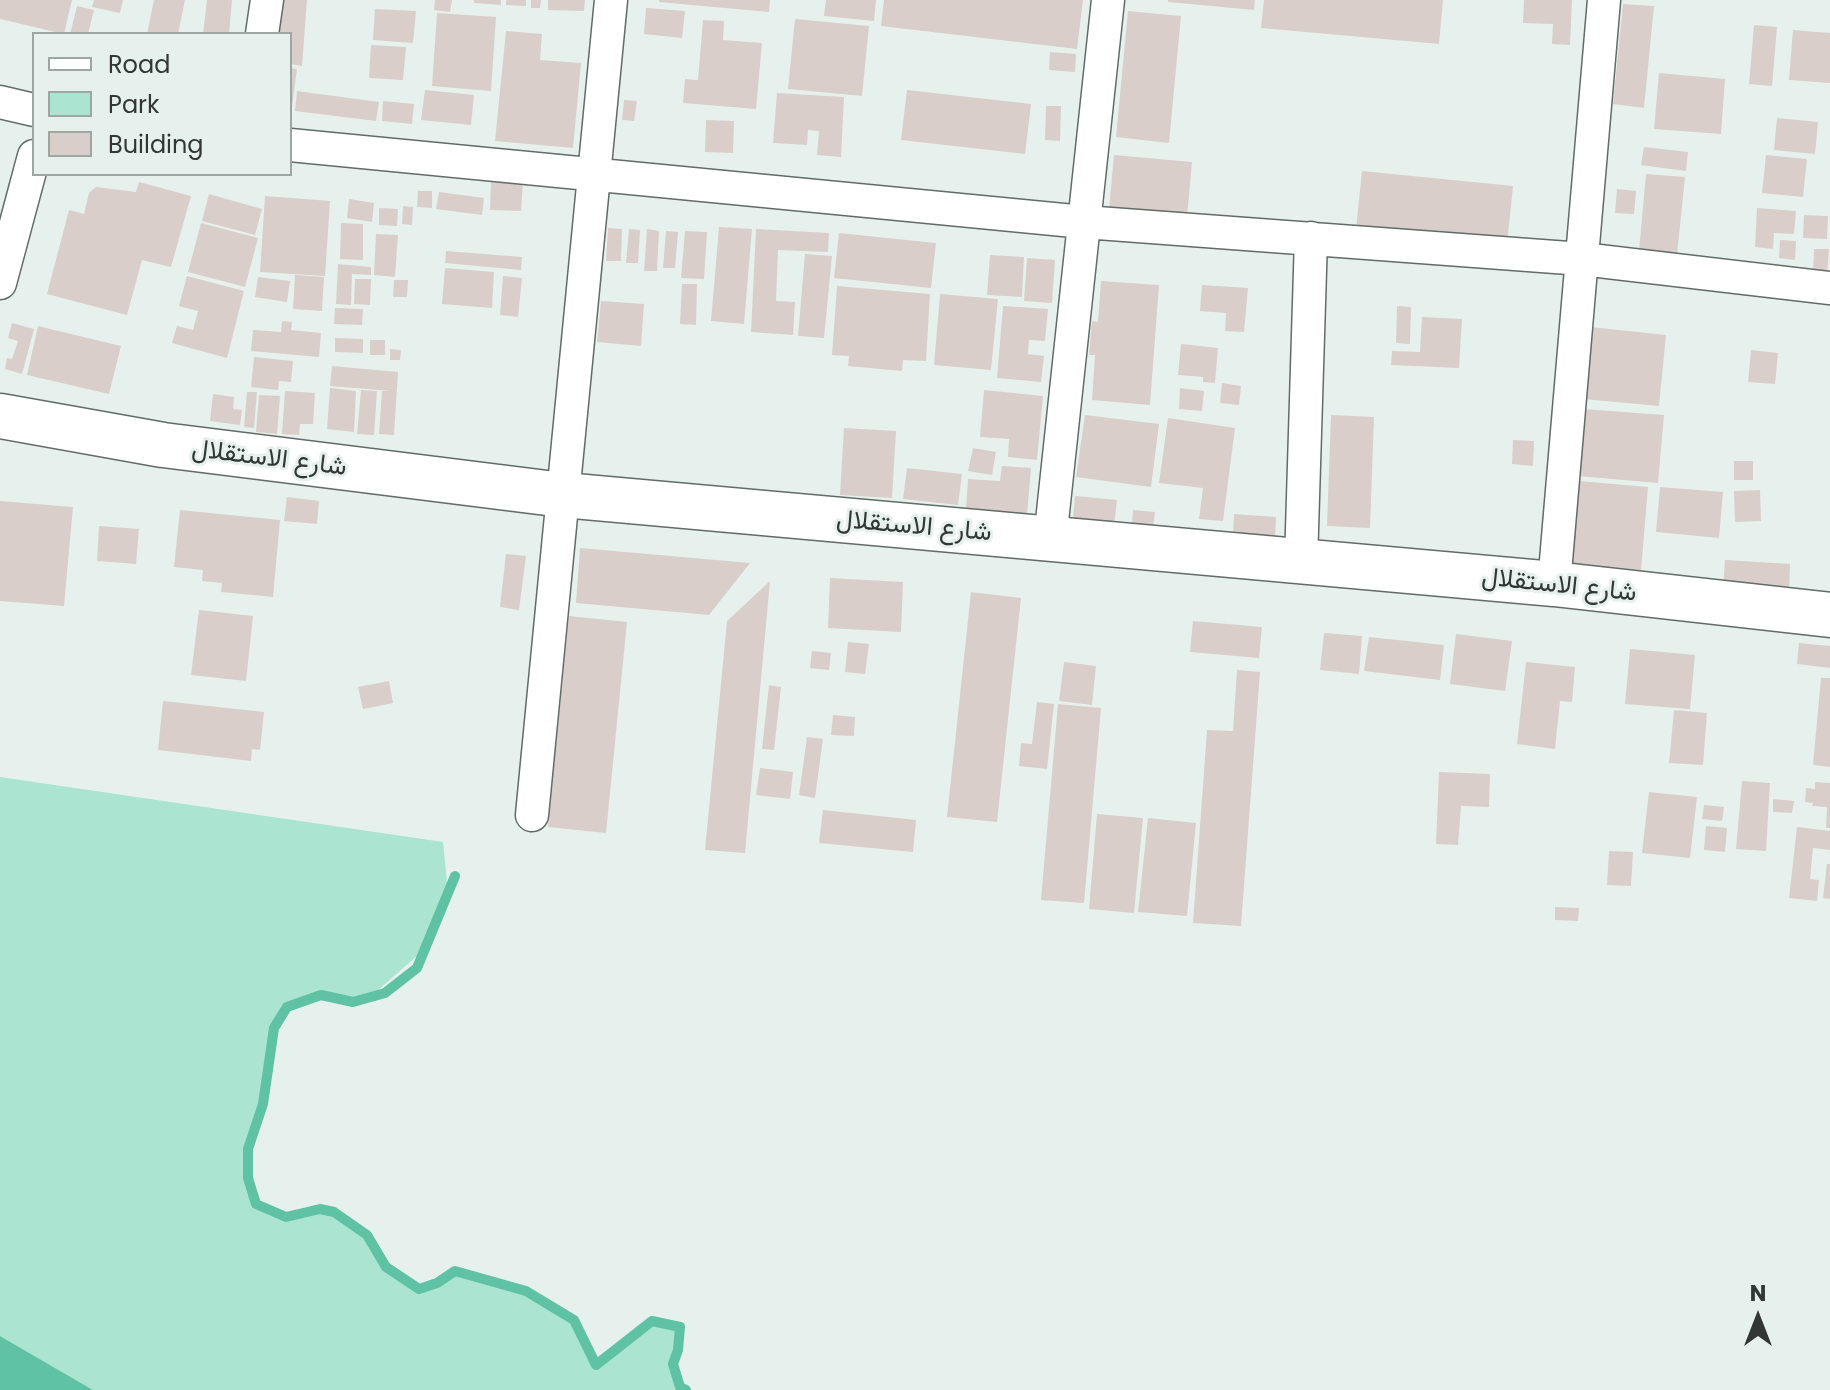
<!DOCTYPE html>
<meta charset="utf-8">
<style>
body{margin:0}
#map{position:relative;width:1830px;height:1390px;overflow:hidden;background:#e6f1ed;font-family:Poppins,sans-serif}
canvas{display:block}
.legend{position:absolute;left:32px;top:32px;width:260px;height:144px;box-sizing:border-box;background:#e6f1ed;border:2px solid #9ea6a3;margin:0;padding:10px 14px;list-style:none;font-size:24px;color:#323635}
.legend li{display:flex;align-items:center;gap:16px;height:40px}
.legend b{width:40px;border:2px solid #9ea6a3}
.north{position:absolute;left:1718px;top:1278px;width:80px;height:80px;-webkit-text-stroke:6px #e6f1ed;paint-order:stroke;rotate:0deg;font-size:22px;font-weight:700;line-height:32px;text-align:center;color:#323635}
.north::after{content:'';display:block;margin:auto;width:28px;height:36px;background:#323635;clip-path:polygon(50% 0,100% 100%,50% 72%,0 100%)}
</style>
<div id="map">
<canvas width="1830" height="1390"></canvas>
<ul class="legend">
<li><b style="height:10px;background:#fff"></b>Road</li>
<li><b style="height:22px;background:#abe4d0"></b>Park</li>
<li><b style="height:22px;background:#dacecb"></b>Building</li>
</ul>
<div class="north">N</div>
</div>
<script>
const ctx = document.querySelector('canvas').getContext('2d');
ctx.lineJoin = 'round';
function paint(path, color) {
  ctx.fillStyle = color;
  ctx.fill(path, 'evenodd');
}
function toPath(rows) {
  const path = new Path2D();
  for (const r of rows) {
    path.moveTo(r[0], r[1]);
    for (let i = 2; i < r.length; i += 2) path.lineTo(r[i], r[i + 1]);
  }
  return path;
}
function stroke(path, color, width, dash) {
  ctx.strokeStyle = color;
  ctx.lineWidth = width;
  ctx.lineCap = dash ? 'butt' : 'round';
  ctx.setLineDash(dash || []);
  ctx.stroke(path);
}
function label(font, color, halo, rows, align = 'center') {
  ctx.font = font + ' Poppins,Vazirmatn,sans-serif';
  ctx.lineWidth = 6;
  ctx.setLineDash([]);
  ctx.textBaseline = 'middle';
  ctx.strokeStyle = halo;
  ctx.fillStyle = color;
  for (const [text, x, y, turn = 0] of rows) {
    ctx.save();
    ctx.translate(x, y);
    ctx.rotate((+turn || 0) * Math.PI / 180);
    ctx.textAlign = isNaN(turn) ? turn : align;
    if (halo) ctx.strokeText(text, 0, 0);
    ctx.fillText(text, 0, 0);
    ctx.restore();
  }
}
paint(toPath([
 [0,777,443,842,448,892,425,949,370,997,311,999,287,1007,274,1028,263,1104,248,1149,248,1178,256,1203,286,1217,320,1209,334,1212,367,1235,386,1267,419,1288,455,1271,526,1291,574,1320,596,1365,652,1321,680,1327,678,1350,673,1364,680,1387,686,1390,93,1390,0,1336]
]), '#abe4d0');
paint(toPath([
 [0,1336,93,1390,0,1390]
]), '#60c2a5');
stroke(toPath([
 [455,876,417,968,385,993,353,1002,321,995,287,1007,274,1028,263,1104,248,1149,248,1178,256,1204,286,1217,320,1209,334,1212,367,1235,386,1267,419,1289,437,1283,455,1271,526,1291,574,1320,596,1365,652,1321,680,1327,678,1350,673,1364,680,1387,686,1390]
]), '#60c2a5', 10);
paint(toPath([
 [0,0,72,0,64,34,0,19],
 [94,0,123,0,120,13,92,7],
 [154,0,185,0,178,34,147,34],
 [207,0,232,0,229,34,203,34],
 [282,0,307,0,302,66,290,64,290,34,279,34],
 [435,0,452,0,450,12,434,10],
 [474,0,501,0,501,5,474,3],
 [506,0,526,0,526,6,506,5],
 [531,0,541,0,540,8,531,8],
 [548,0,585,0,584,11,548,10],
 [659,0,770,0,769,12,659,2],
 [826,0,876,0,874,21,824,16],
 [884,0,1083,0,1077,49,881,26],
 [1168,0,1255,0,1254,10,1168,2],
 [1264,0,1443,0,1439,44,1261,28],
 [1524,0,1572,0,1570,45,1552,44,1553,24,1523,23],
 [1623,4,1654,6,1644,108,1613,104],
 [77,6,94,10,88,34,70,34],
 [646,8,685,11,682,38,644,34],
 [375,9,416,11,413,43,373,40],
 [1128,11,1181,16,1169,143,1116,137],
 [437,13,496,17,491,91,432,86],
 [795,19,869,26,862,96,788,89],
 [703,20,724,21,723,40,762,43,756,109,683,103,685,79,698,80],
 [1754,25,1777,27,1772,86,1749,84],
 [1793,30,1830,33,1830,83,1789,80],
 [506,31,542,34,540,60,581,63,573,148,495,141],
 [371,45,406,47,403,80,369,78],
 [1050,52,1076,54,1075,72,1049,70],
 [290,68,297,69,292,107,290,107],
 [1659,73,1725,79,1721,134,1654,129],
 [425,90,474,95,471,125,421,120],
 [907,90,1031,104,1025,154,901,140],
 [297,91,379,102,376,121,295,111],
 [777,93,844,97,841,157,817,155,819,131,808,130,807,145,773,143],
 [624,100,637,101,634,121,622,120],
 [383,101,414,104,412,124,382,121],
 [1046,106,1061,106,1060,141,1045,140],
 [1777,118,1818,122,1815,154,1774,150],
 [706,120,734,121,733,153,705,152],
 [1644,147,1688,152,1686,171,1641,165],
 [1114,155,1192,162,1187,217,1109,209],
 [1766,155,1807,159,1803,197,1762,193],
 [1362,171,1513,186,1507,244,1356,229],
 [1646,174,1685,177,1677,255,1639,251],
 [491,180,523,182,521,211,490,210],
 [139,182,191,196,171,267,142,260,127,315,47,294,69,210,84,214,89,193,96,187,136,192],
 [1617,189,1636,191,1634,214,1615,213],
 [418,191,432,191,432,208,417,207],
 [439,192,484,198,482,215,436,209],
 [209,194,262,209,255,235,202,221],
 [265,196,330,201,325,276,260,272],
 [349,199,374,203,372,222,347,218],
 [403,206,413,207,412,225,402,224],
 [379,208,398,209,397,226,379,225],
 [1757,208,1796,211,1794,234,1774,233,1773,249,1755,247],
 [1804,215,1828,216,1827,239,1803,238],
 [201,223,258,238,245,287,188,272],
 [341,223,363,224,363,260,340,259],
 [719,227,752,229,744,324,711,321],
 [608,228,622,229,621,261,606,261],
 [629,229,640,230,638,263,626,263],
 [647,229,659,231,657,271,644,271],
 [756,229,829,233,828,252,778,250,776,301,795,302,793,335,751,332],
 [666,231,678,232,675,268,663,268],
 [685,231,707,232,704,279,681,278],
 [839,233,936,243,931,288,834,278],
 [376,234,398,235,395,277,374,275],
 [1780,240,1796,241,1795,260,1779,258],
 [1814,249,1829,249,1827,274,1813,273],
 [446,251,522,257,521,270,445,263],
 [805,254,832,256,824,338,798,336],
 [990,255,1024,257,1022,297,987,295],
 [1027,258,1055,260,1052,303,1024,301],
 [338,264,371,267,371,275,352,274,351,305,336,304],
 [445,268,494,272,492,308,442,304],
 [295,275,324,277,322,311,293,309],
 [187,276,244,291,227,358,172,343,177,326,193,330,198,311,179,306],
 [503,276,522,278,518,317,500,315],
 [258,277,290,281,287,302,255,297],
 [355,279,371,279,370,305,354,304],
 [394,280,408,280,407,297,393,297],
 [1101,281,1159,285,1150,405,1092,400,1095,355,1089,355,1092,321,1098,322],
 [682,284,697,284,696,325,680,324],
 [1202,285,1248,288,1244,332,1225,331,1226,313,1200,311],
 [837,286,930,294,926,361,903,360,902,371,848,366,849,356,832,355],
 [940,294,998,299,991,370,934,365],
 [601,301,644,304,641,346,597,342],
 [1003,306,1048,309,1045,341,1029,340,1028,354,1044,356,1041,382,997,378],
 [1397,306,1411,307,1410,344,1396,343],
 [335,308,363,309,362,325,334,324],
 [1422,317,1462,319,1459,368,1391,365,1392,351,1420,352],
 [282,321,292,322,291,330,321,333,319,357,251,351,253,330,281,332],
 [12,323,34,329,22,374,5,369,7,358,12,359,18,341,8,338],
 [38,326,121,346,109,394,27,375],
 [1590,327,1666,335,1659,406,1583,399],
 [335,338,363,339,363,353,335,352],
 [370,340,385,340,385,355,370,355],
 [1181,344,1218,348,1215,383,1203,382,1203,377,1178,375],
 [390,349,401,350,400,360,390,360],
 [1751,350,1778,353,1775,384,1748,382],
 [254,357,293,361,291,382,279,381,278,390,251,387],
 [332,366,398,372,394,435,379,434,382,391,391,391,330,386],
 [1222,383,1241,386,1239,405,1220,403],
 [330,388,356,391,354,432,327,429],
 [1180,388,1204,391,1202,411,1179,409],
 [361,390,377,391,374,435,357,434],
 [984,390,1043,396,1037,460,1008,457,1009,439,980,437],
 [285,391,315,393,313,424,300,424,299,435,282,434],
 [247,392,257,392,254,428,244,427],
 [213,394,234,397,233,409,242,410,240,425,210,421],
 [259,395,280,396,277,434,256,432],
 [1583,409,1664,415,1658,483,1578,476],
 [1085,415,1159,424,1151,487,1076,477],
 [1331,415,1374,417,1370,528,1327,526],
 [1168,418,1235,428,1223,521,1199,519,1203,488,1159,483],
 [844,428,896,431,892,498,840,495],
 [1513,440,1534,441,1533,466,1512,464],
 [973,448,996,452,992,475,968,471],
 [1734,461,1753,461,1753,480,1734,480],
 [1002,466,1031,468,1027,514,966,509,968,479,1000,481],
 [907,468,962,474,958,505,903,499],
 [1579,481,1648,487,1641,570,1572,564],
 [1660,487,1723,492,1719,538,1656,532],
 [1760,490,1761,521,1735,522,1734,491],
 [1075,496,1117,500,1113,535,1072,530],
 [287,497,319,501,317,524,284,521],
 [0,501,73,507,64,606,0,601],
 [180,510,280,520,273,597,221,592,222,583,202,581,203,570,174,567],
 [1133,510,1155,512,1152,537,1131,535],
 [1234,514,1276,517,1275,537,1233,534],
 [99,526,139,529,136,564,97,561],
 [580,548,750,563,709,615,576,603],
 [506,554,526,556,519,610,500,607],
 [1725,560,1790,564,1789,594,1723,590],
 [830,578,903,582,901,632,828,628],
 [770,581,745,853,705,850,727,621],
 [971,592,1021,598,997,822,947,817],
 [199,610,253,616,246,681,191,675],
 [569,616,627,622,606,833,548,827],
 [1193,621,1262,627,1259,658,1190,652],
 [1324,633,1362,636,1359,674,1320,670],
 [1456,634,1512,641,1505,691,1450,684],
 [1369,637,1444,645,1440,680,1364,671],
 [848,642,869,644,865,674,845,672],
 [1799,643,1830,646,1830,668,1797,664],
 [1630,649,1695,655,1690,709,1625,704],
 [812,651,831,653,829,670,810,668],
 [1064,662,1096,666,1092,705,1059,701],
 [1526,662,1575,667,1572,702,1560,701,1555,749,1517,744],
 [1237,670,1260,672,1241,926,1193,923,1207,730,1233,731],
 [1821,678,1830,678,1830,767,1813,765],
 [389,681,393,703,363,709,358,687],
 [769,685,781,687,774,750,762,749],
 [163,701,264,712,260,750,252,749,251,761,158,750],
 [1037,702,1054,704,1047,769,1019,766,1021,743,1032,744],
 [1058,704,1101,708,1084,903,1041,900],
 [1674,710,1707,713,1703,765,1669,763],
 [833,715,855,717,854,736,831,735],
 [807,737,823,739,815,798,799,795],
 [760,768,793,772,790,799,756,795],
 [1439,772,1490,774,1489,807,1461,806,1458,845,1436,844],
 [1742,781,1770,783,1766,851,1736,849],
 [1815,782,1830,783,1830,828,1826,828,1827,807,1812,806,1813,803,1805,802,1806,788,1815,789],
 [1649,792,1697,797,1690,858,1642,853],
 [1773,799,1794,801,1792,813,1773,812],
 [1704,805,1724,807,1722,821,1702,819],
 [823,810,916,820,913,852,819,843],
 [1097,814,1143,818,1134,913,1089,909],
 [1148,818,1196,823,1187,916,1138,912],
 [1706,826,1727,828,1725,852,1704,850],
 [1797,827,1830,831,1830,850,1813,848,1810,879,1819,880,1817,901,1789,898],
 [1609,851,1633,852,1631,886,1607,885],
 [1827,864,1830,864,1830,899,1823,898],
 [1555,907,1579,908,1578,921,1555,920]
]), '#dacecb');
const street = toPath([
 [262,34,267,0],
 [0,102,34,110],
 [290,145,1084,222,1582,259,1830,288],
 [0,283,34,156],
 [1050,540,1108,0],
 [1301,562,1311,238],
 [1554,584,1604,0],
 [532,815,611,0]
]);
const highway = toPath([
 [0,416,163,445,563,495,1554,584,1830,615]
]);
stroke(street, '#626b68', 35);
stroke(highway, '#626b68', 47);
stroke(street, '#fff', 32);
stroke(highway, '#fff', 44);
label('26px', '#323635', '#e6f1ed', [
 ["شارع الاستقلال",269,459,7],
 ["شارع الاستقلال",914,527,5],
 ["شارع الاستقلال",1559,586,6]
]);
</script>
